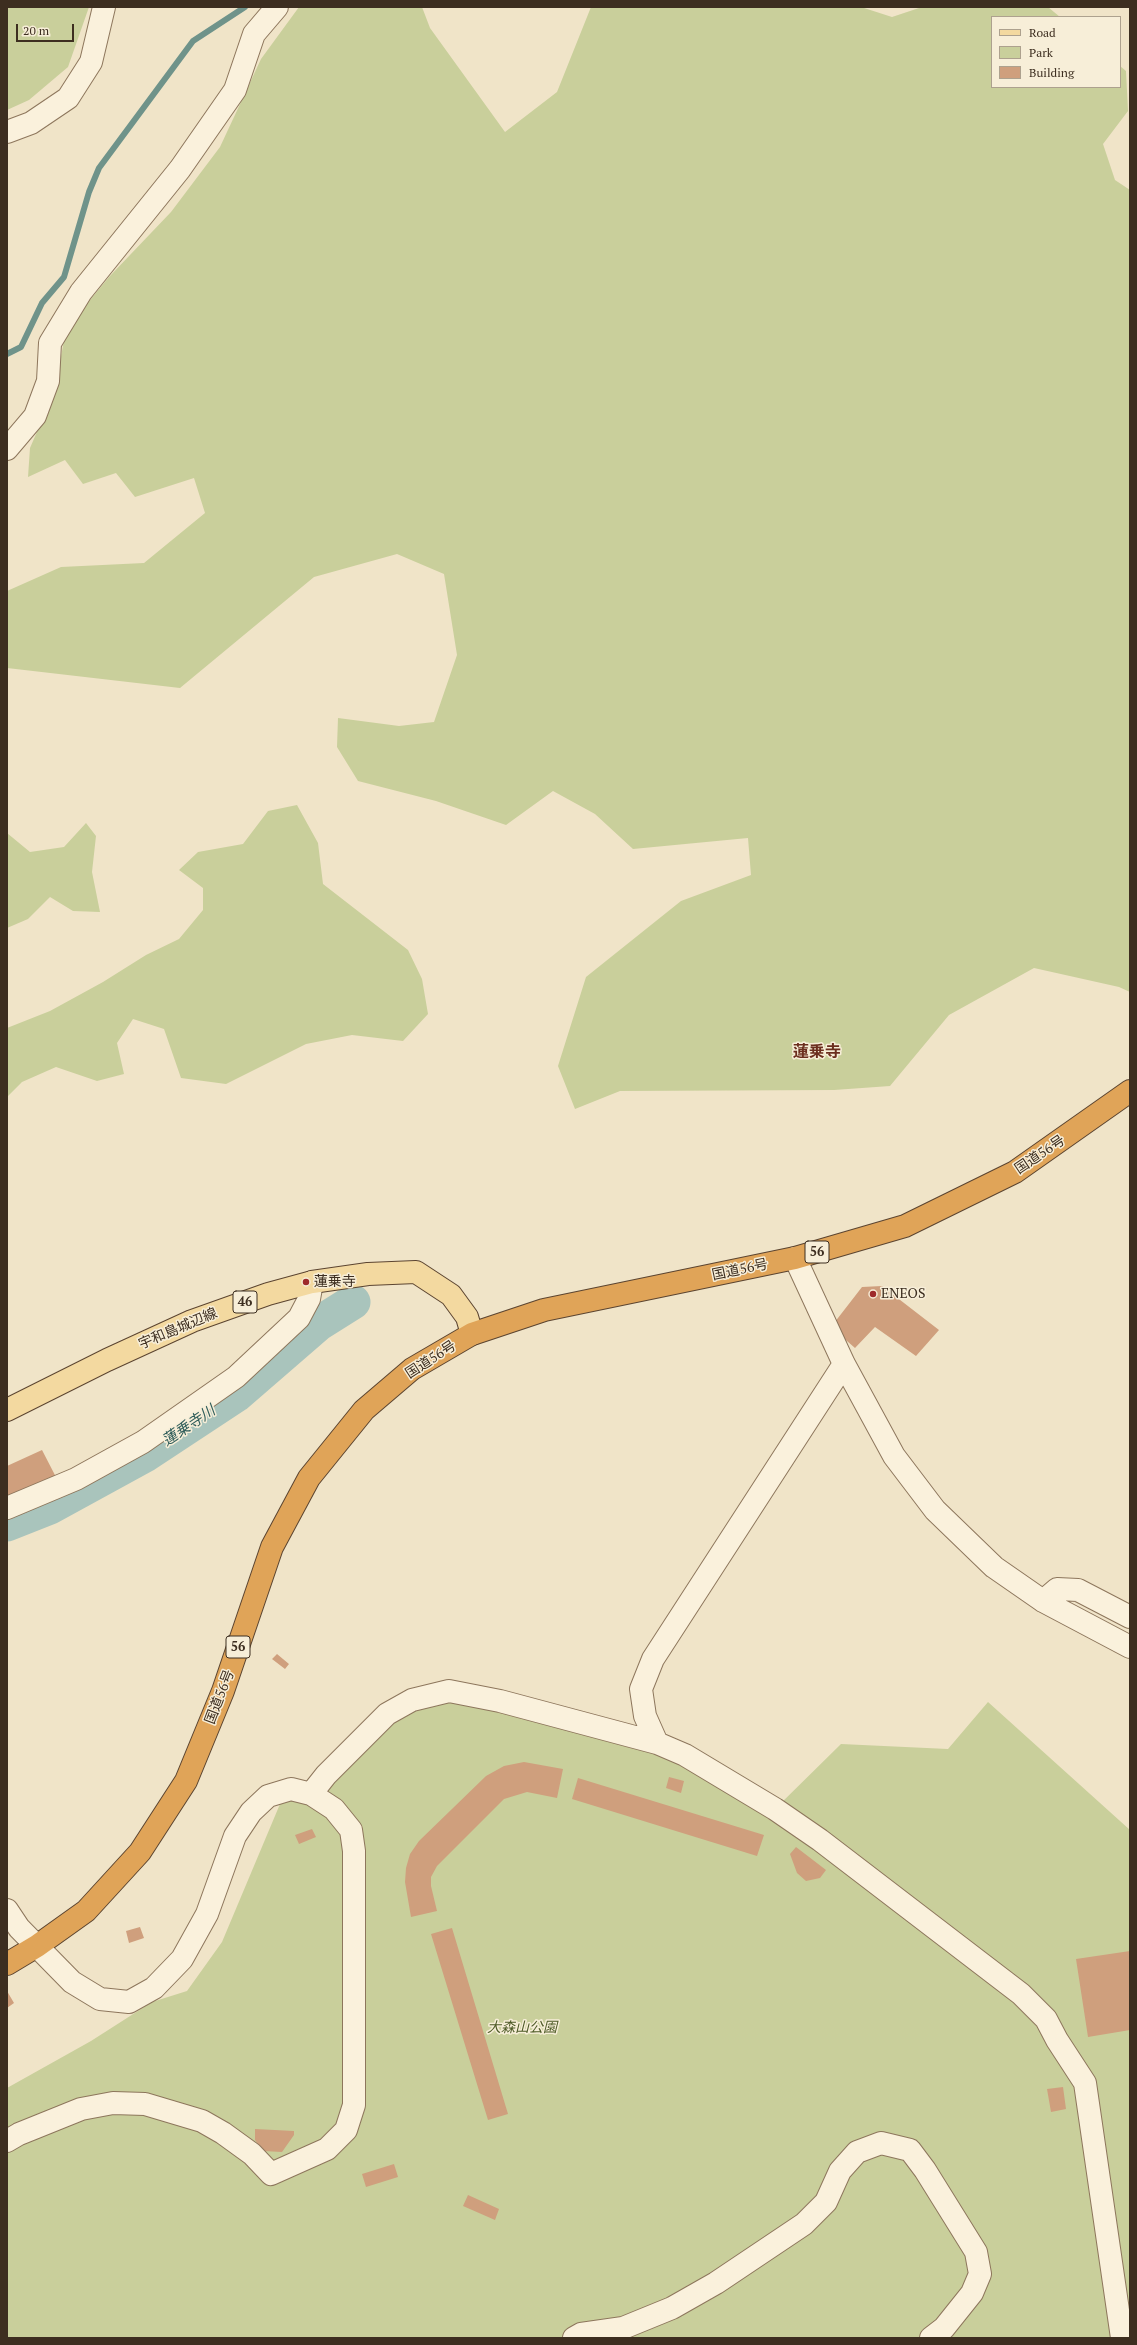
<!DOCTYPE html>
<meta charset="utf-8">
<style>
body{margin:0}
#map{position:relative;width:1137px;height:2345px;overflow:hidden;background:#f0e4c8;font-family:"PT Serif",serif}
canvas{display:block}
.frame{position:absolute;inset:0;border:8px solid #3d2e20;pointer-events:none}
.legend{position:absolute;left:991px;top:16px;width:130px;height:72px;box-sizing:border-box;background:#f7eed8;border:1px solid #ada18e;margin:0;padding:5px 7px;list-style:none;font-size:12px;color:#3d2e20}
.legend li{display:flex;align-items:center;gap:8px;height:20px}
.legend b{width:20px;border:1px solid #ada18e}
.scale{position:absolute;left:16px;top:24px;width:58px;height:18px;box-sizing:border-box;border:2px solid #3d2e20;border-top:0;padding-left:5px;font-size:12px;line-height:14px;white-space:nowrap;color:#3d2e20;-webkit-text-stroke:3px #f7eed8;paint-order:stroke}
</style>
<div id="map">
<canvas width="1137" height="2345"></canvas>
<div class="frame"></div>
<ul class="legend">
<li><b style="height:5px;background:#f3d9a0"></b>Road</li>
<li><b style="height:11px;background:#c9cf9b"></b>Park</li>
<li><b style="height:11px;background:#cf9f7d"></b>Building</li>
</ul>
<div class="scale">20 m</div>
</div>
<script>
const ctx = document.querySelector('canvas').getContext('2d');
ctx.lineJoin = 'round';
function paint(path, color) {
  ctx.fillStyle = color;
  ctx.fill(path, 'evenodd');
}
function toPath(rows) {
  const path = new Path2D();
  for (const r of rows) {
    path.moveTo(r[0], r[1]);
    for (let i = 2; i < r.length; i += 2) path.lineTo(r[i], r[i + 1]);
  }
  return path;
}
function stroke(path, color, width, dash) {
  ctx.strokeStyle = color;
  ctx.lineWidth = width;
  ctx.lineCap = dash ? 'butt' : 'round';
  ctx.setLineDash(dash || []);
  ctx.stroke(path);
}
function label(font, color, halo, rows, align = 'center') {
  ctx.font = font + ' "PT Serif","Noto Sans JP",serif';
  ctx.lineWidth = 3;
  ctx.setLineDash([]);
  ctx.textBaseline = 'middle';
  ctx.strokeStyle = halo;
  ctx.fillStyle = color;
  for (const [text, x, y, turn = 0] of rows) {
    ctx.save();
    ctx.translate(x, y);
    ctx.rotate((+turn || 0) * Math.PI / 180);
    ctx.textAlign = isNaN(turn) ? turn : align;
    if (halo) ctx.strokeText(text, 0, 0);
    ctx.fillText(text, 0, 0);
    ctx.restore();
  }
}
paint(toPath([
 [7,7,89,7,68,67,29,100,7,110],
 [299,7,422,7,430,28,505,132,557,92,591,7,861,7,892,17,922,7,1048,7,1060,17,992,17,992,87,1120,87,1120,66,1126,71,1128,111,1103,144,1115,180,1130,190,1130,992,1119,987,1034,968,949,1015,890,1086,834,1090,620,1091,575,1109,558,1066,586,977,681,901,751,875,748,838,633,849,595,814,553,791,506,825,436,801,358,781,337,747,338,718,399,726,434,722,457,655,444,574,397,554,314,577,180,688,7,668,7,591,61,567,144,563,205,513,194,478,135,497,116,473,83,484,65,460,28,477,30,448,55,390,66,329,109,277,171,212,220,147,261,59],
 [297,805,318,843,323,884,408,950,422,979,428,1014,403,1041,352,1035,306,1044,226,1084,181,1078,164,1029,133,1019,117,1043,124,1074,97,1081,56,1067,22,1082,7,1097,7,1028,50,1011,103,982,146,955,179,939,203,910,203,888,179,870,198,852,243,844,268,811],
 [86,823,96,836,92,872,100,912,73,911,50,897,28,919,7,928,7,833,30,852,64,847],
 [449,1691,657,1743,775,1809,841,1744,948,1749,988,1702,1130,1830,1130,2338,7,2338,7,2088,91,2041,152,2002,187,1991,222,1942,280,1804,291,1789,311,1794,361,1741]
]), '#c9cf9b');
stroke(toPath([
 [7,354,21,347,42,303,64,277,89,192,99,168,193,41,245,7]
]), '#6f938a', 6);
stroke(toPath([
 [7,1524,50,1507,145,1455,236,1395,318,1324,353,1302]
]), '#a9c4bc', 35);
paint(toPath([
 [882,1286,939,1330,916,1356,875,1327,855,1348,831,1327,862,1287],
 [42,1450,58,1481,7,1503,7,1466],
 [277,1654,289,1664,285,1669,272,1659],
 [524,1762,563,1769,557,1798,527,1792,504,1799,437,1866,431,1877,431,1886,437,1911,411,1917,405,1882,406,1868,410,1854,419,1841,486,1776,504,1766],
 [669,1777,684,1781,681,1793,666,1788],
 [578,1778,764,1835,757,1856,572,1799],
 [312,1829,316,1837,299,1844,295,1835],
 [796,1847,826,1870,820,1878,806,1881,797,1873,790,1854],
 [140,1927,144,1938,129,1943,126,1931],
 [452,1928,508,2114,488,2120,431,1934],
 [1130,1951,1130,2030,1088,2037,1076,1959],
 [7,1991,14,2003,7,2008],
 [1063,2087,1066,2109,1051,2112,1047,2089],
 [255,2129,294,2131,294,2135,282,2152,263,2151,255,2140],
 [394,2164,398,2177,366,2187,362,2174],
 [468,2195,499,2209,495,2220,463,2206]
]), '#cf9f7d');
const minor = toPath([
 [7,132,31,123,68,98,91,62,104,7],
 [7,449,35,416,48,381,50,343,81,292,180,169,235,90,254,34,277,7],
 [795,1258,844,1364,894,1456,935,1510,994,1567,1043,1601,1130,1647],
 [7,1508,76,1479,143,1442,236,1377,299,1318,309,1299,312,1282],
 [1043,1601,1057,1589,1078,1590,1130,1617],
 [657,1743,645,1716,641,1689,653,1659,844,1364],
 [311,1794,326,1775,387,1714,412,1700,449,1691,500,1701,657,1743,685,1755,775,1809,820,1840,1021,1994,1046,2019,1057,2040,1085,2083,1122,2338],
 [7,1910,19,1928,72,1982,100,1999,129,2002,154,1988,182,1959,207,1914,235,1836,251,1812,268,1796,291,1789,311,1794,334,1809,351,1830,354,1851,354,2105,346,2130,327,2149,271,2174,252,2154,223,2133,202,2121,145,2104,113,2103,81,2109,19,2134,7,2141],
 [574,2338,581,2334,623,2328,672,2308,716,2283,804,2224,826,2202,840,2171,857,2152,881,2143,910,2150,925,2170,976,2252,980,2274,972,2293,944,2328,931,2338]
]);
const major = toPath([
 [7,1410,107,1360,192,1321,268,1294,312,1282,368,1274,416,1272,451,1295,467,1317,472,1334]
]);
const highway = toPath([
 [7,1964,37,1946,86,1911,140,1852,186,1781,223,1691,272,1547,309,1478,364,1410,412,1369,472,1334,544,1310,795,1258,905,1226,1015,1172,1130,1091]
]);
stroke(minor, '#8d765c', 24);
stroke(major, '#5b4430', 24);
stroke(highway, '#5b4430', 24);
stroke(minor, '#faf1dc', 22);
stroke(major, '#f3d9a0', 22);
stroke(highway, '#e0a458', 22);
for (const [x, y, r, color] of [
 [306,1282,4,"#9e2a2b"],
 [873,1294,4,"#9e2a2b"]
]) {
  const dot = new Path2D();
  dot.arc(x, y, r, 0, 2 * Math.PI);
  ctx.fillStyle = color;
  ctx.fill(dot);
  stroke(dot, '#f7eed8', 1.5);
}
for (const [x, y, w] of [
 [817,1252,24],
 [245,1302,24],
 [238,1647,24]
]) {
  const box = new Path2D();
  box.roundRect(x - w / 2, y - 11, w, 22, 3);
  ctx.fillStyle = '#f7eed8';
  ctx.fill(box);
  stroke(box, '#3d2e20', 1);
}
label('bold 13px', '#3d2e20', null, [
 ["56",817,1252],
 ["46",245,1302],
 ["56",238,1647]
]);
label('14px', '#3d2e20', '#f7eed8', [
 ["国道56号",1040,1155,-34],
 ["国道56号",740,1270,-12],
 ["宇和島城辺線",178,1329,-23],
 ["国道56号",431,1360,-33],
 ["国道56号",220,1697,-69]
]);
label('14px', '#3d2e20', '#f7eed8', [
 ["蓮乗寺",314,1282],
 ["ENEOS",881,1294]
], 'left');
label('italic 14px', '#4d5a26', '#f7eed8', [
 ["大森山公園",522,2028]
]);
label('italic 15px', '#2f5d5a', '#f7eed8', [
 ["蓮乗寺川",189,1426,-34]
]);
label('bold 16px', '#6b2e1e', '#f7eed8', [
 ["蓮乗寺",817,1052]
]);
</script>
